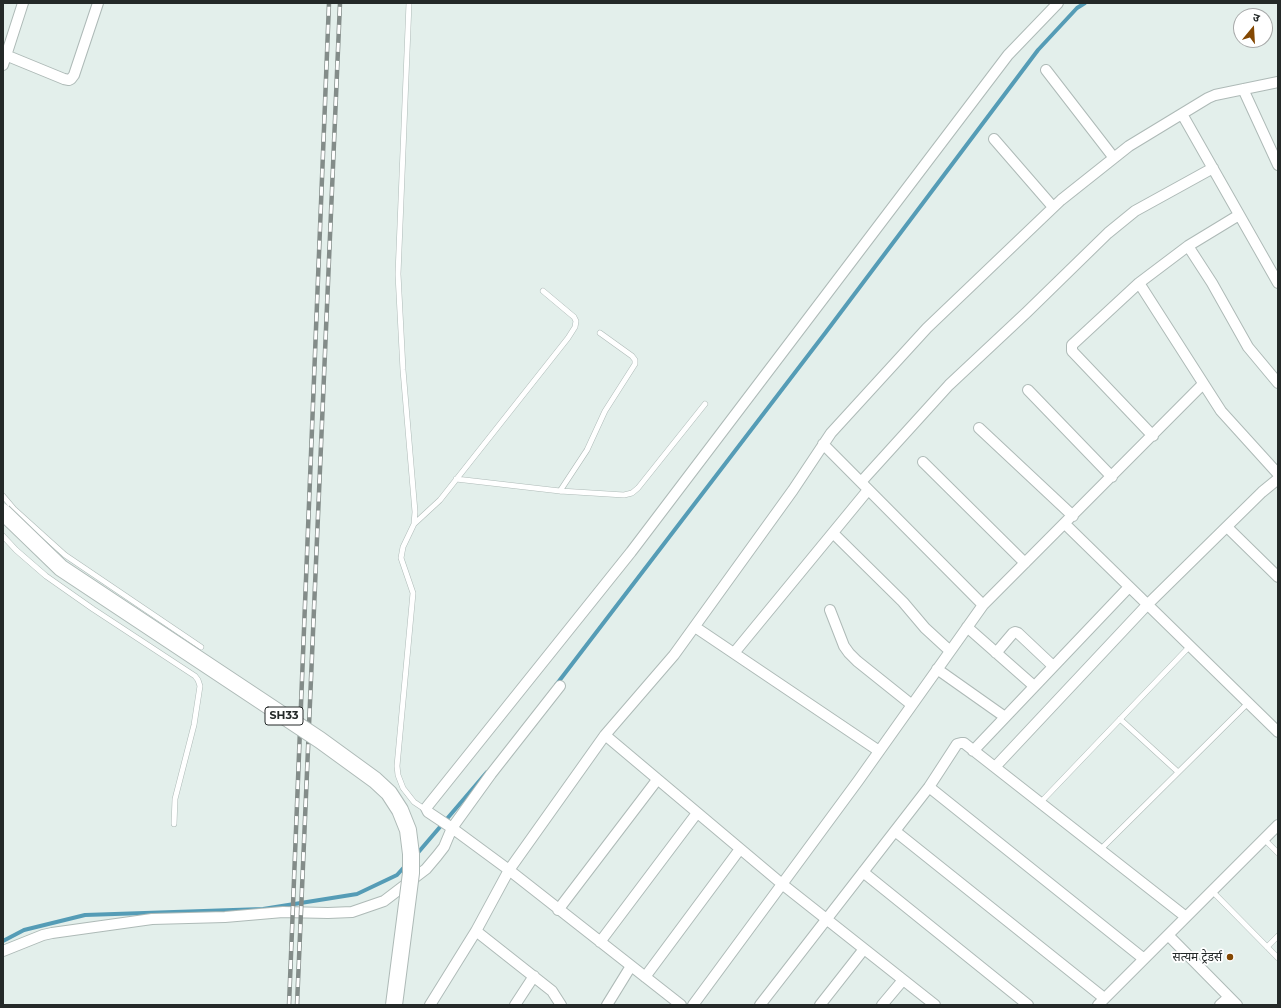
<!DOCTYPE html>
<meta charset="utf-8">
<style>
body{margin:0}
#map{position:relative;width:1281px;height:1008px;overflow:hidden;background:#e3efeb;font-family:Montserrat,"Noto Sans Devanagari",sans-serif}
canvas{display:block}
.frame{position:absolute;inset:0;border:4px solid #242928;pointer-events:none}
.north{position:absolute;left:1233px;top:8px;width:40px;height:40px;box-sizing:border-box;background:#fff;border:1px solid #a7a9a9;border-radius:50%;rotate:18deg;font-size:11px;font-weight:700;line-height:16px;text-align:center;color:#242928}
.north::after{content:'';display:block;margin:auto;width:14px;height:18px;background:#844802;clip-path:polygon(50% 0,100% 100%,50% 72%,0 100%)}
</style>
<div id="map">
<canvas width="1281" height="1008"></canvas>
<div class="frame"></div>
<div class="north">उ</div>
</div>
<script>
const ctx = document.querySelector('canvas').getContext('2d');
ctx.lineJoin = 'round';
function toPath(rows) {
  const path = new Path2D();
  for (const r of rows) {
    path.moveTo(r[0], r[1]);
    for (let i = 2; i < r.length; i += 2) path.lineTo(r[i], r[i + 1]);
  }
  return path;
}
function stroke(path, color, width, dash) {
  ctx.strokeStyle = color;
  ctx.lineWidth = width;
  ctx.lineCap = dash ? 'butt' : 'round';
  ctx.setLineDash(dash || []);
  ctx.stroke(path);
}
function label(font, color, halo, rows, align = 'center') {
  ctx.font = font + ' Montserrat,"Noto Sans Devanagari",sans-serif';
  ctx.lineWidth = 3.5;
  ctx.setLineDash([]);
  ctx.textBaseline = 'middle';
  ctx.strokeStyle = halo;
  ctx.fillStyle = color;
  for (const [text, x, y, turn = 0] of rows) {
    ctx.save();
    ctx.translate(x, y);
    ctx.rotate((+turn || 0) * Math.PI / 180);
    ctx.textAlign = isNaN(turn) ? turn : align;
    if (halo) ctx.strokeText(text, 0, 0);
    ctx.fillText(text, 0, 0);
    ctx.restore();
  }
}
stroke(toPath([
 [556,685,826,332,1038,50,1077,8,1085,3],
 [416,855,487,772],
 [3,941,24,930,85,915,263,909,357,894,397,875,406,865]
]), '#559cb6', 4);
const service = toPath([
 [409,3,398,274,403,370,415,512,414,524,403,547,401,558,413,593,397,766,398,775,403,788,414,802,426,810],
 [456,479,560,491,624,495,632,493,638,488,705,404],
 [560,491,587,450,605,411,635,364,635,360,632,356,600,333],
 [3,496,14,509,65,555,201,647],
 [414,524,440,500,568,338,575,327,576,321,574,317,543,291],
 [3,536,16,550,46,576,93,609,195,676,198,680,200,686,194,725,175,799,174,824],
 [1120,719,1178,772],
 [1040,803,1190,646],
 [1264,839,1278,853],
 [1100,850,1248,703],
 [1212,891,1278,958],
 [1267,947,1278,936]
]);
const minor = toPath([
 [3,54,64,79,69,80,71,79,74,75,98,3],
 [3,65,23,3],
 [1046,70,1114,158],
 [1243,89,1278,165],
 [1182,114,1278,283],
 [994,139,1053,207],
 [1188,246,1212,283,1248,347,1278,383],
 [1139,283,1221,411,1278,474],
 [1028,390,1112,477],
 [979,428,1073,516],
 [1153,436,1072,351,1072,345,1139,283,1188,246,1239,215],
 [823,444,983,605],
 [923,462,1025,563],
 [861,482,949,385,1027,312,1108,233,1135,211,1213,168],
 [1065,524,1278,732],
 [1227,527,1278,577],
 [833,533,903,602,925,628,950,651],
 [830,610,844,646,849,653,857,661,912,705],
 [695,627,879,751],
 [967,627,1034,686],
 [734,653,868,490],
 [996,653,1013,633,1015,632,1018,633,1053,666],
 [937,669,1005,717],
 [605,735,782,884,935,1005],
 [973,751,1129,587],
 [995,767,1147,605,1262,492,1278,479],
 [929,787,1144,959],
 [895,831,1104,998],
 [863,872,1028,1005],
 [558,910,657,780],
 [476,931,552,991,561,1005],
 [1168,935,1237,1005],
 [600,942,697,813],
 [3,951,43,935,52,933,152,919,225,917,283,912,328,913,352,912,384,901,426,869,437,856,444,847,452,828,491,774,560,686],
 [645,977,740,849],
 [430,1005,476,931,509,870,605,735,674,655,793,490,831,433,927,328,1061,200,1129,146,1208,98,1215,95,1278,82],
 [515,1005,534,976],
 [607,1005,631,966],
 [681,1005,509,870,452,828,428,812,426,808,631,552,1008,55,1058,3],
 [693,1005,858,781,983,605,1203,384],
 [760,1005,929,787,957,744,961,743,964,743,1186,917],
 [820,1005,864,949],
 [882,1005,903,980],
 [1098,1005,1278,825],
 [1220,1005,1229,997]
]);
stroke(service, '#aebab7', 6);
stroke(minor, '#aebab7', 12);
stroke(service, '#fff', 5);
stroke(minor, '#fff', 10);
const rail = toPath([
 [289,1005,329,3],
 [297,1005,340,3]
]);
stroke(rail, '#838c89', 4.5);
stroke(rail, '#fff', 3, [9]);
const primaryBridge = toPath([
 [3,512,61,568,320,740,375,780,389,793,400,810,408,830,411,854,411,873,394,1005]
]);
stroke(primaryBridge, '#aebab7', 18, []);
stroke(primaryBridge, '#fff', 16);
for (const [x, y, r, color] of [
 [1230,957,4,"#844802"]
]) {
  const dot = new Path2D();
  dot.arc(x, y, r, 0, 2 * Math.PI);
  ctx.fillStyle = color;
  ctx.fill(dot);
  stroke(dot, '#fff', 1.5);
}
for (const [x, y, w] of [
 [284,716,38]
]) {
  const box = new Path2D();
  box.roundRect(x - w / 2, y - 9, w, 18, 3);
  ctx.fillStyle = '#fff';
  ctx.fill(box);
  stroke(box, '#242928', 1);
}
label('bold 11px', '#242928', null, [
 ["SH33",284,716]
]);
label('12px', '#242928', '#fff', [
 ["सत्यम ट्रेडर्स",1222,957]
], 'right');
</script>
